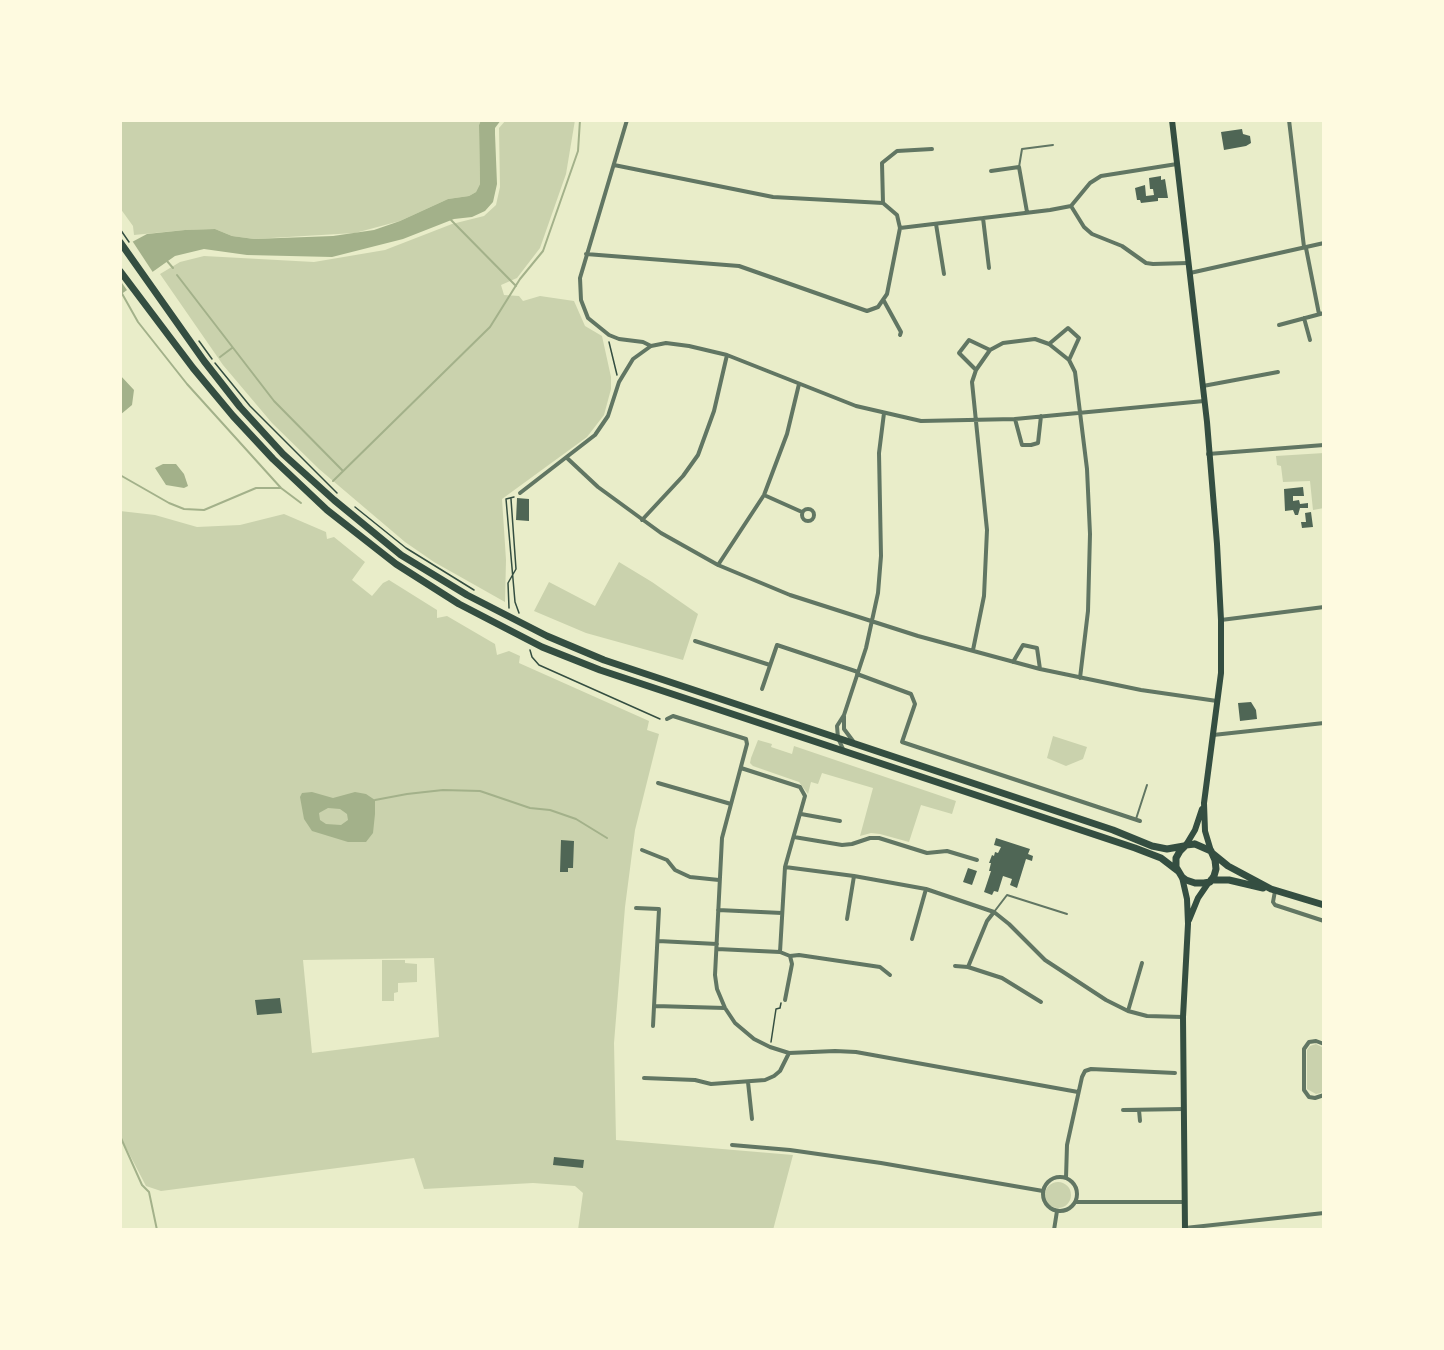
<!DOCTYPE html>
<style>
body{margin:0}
#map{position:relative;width:1444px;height:1350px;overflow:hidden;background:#e9edc9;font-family:"Source Sans 3",sans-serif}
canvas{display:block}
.frame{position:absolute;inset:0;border:122px solid #fefae0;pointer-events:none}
</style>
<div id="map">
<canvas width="1444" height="1350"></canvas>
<div class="frame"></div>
</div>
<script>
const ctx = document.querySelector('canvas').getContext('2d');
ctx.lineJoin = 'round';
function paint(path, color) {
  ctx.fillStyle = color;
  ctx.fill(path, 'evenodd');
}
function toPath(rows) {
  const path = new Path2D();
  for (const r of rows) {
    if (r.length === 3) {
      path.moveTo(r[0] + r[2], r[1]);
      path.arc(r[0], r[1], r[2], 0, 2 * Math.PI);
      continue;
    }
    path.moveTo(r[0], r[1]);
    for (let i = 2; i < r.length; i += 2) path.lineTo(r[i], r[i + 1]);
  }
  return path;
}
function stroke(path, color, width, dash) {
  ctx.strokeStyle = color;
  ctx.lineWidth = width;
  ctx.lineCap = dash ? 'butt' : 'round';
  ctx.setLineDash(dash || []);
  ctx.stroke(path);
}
paint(toPath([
 [120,120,481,120,479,125,480,184,476,192,469,196,448,199,400,221,355,233,254,239,232,236,215,229,185,230,134,235,133,226,120,208],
 [506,120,575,120,566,174,540,248,517,278,501,285,504,295,519,296,523,301,540,296,574,301,585,326,602,336,611,377,611,389,604,415,587,437,502,499,506,560,505,602,434,562,405,542,319,469,272,423,223,365,160,274,180,262,204,256,314,262,385,250,452,224,484,216,496,205,500,187,499,128],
 [1324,453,1324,508,1313,510,1310,481,1283,482,1281,466,1277,465,1276,456],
 [120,511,155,515,197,527,240,525,284,514,326,532,327,539,334,537,365,562,352,580,372,596,383,583,389,580,437,610,437,618,447,616,495,644,497,655,509,651,520,656,519,663,649,721,647,730,659,734,635,830,625,907,614,1043,616,1140,793,1155,773,1230,578,1230,583,1193,575,1186,533,1183,424,1189,414,1158,161,1191,146,1186,120,1136],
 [434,958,439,1037,312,1053,303,960],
 [619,562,652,582,698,614,683,660,586,633,534,611,549,582,595,606],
 [1053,736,1087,747,1083,759,1066,766,1047,758],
 [758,740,772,744,771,747,792,754,794,746,956,801,952,814,921,805,909,842,880,834,871,833,860,836,873,788,822,773,818,784,811,782,808,794,799,782,753,766,750,763,751,758],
 [382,960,405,960,405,963,417,964,417,982,398,983,398,992,394,993,394,1001,382,1001],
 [1316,1044,1324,1048,1324,1088,1321,1093,1316,1094,1307,1089,1307,1050,1310,1046],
 [1058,1195,13]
]), '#cad2ad');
paint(toPath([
 [481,120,501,120,495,128,495,134,497,184,493,202,485,211,472,217,454,219,403,239,332,257,247,255,204,249,175,256,120,295,120,254,132,242,147,234,185,230,215,229,232,236,254,239,333,236,374,230,400,221,448,199,469,196,476,192,480,184,479,125],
 [120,375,134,390,132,405,120,415],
 [163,464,176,464,184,474,188,486,184,488,166,485,155,468],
 [312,792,333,798,355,792,366,794,375,800,375,814,373,833,366,842,348,842,312,831,304,819,300,797,302,793],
 [328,808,340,809,347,814,348,820,341,825,326,824,320,820,319,813]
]), '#a3b18a');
paint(toPath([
 [131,239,154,274,129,293,120,280,120,249]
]), '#e9edc9');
stroke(toPath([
 [451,220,516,286],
 [167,261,173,268],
 [177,275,274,401,343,471],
 [120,290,138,322,187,384,281,488,301,503],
 [220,357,232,348],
 [120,475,169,503,184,509,204,510,256,488,281,488],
 [333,481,490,327,520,279,543,251,578,151,580,120],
 [375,800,407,794,443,790,480,791,530,808,550,810,576,819,607,838],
 [120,1136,142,1185,149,1192,157,1230]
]), '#a3b18a', 2);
paint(toPath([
 [1242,129,1243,134,1250,136,1251,143,1246,146,1224,150,1221,132],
 [1161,176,1161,180,1165,179,1168,198,1158,198,1158,201,1141,203,1140,200,1137,200,1135,188,1145,185,1146,196,1154,195,1153,189,1150,189,1149,178],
 [1303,487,1304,496,1293,496,1293,501,1299,500,1300,504,1308,503,1308,508,1300,508,1298,515,1295,515,1293,510,1285,511,1284,489],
 [517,498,529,499,529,521,516,520],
 [1311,512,1313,527,1302,528,1301,522,1306,522,1305,513],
 [1251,702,1256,710,1257,719,1240,721,1238,703],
 [996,838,1030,849,1028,854,1033,856,1032,861,1026,859,1017,888,1010,885,1012,879,1003,876,998,892,994,891,992,895,984,892,991,871,989,871,991,863,989,863,992,855,994,856,995,852,998,853,1001,847,994,845],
 [561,840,574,841,573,868,568,868,568,872,560,872],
 [968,868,977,871,972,885,963,882],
 [280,998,282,1013,257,1015,255,1000],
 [554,1157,584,1160,583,1168,553,1165]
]), '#4f6655');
stroke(toPath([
 [120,229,129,242],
 [199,341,212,359],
 [609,342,617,375],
 [215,363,250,406,337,493],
 [514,497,506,499,515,602,519,613],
 [355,507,406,548,474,590],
 [509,608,508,583,516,569,511,499],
 [530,650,532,657,539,665,660,719],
 [771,1042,776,1009,780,1008,781,1003]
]), '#344e41', 1.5);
stroke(toPath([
 [1019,167,1022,149,1053,145],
 [1136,819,1147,785],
 [994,912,1007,895,1067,914]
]), '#617663', 2);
stroke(toPath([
 [627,120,580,278,581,300,588,318,609,335,619,339,643,342,651,346,666,343,689,346,727,355,856,406,921,421,1015,419,1204,401],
 [1289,120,1304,247],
 [614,165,773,197,883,203],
 [991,171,1019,167,1027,212],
 [883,203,897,215,900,228,1050,210,1071,206,1090,183,1101,176,1177,164],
 [883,203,882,163,897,151,932,149],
 [1071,206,1084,227,1092,234,1122,246,1146,263,1153,264,1188,263],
 [983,218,989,268],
 [936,224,944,274],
 [1306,248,1319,314],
 [586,254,739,266,867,311,878,307,887,294,900,228],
 [1190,273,1324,243],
 [884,301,901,332,900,335],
 [1304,318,1310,340],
 [1279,325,1324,313],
 [1049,344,1068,328,1079,338,1069,360],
 [976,370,959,353,969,340,990,350],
 [1203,386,1278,372],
 [1015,419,1022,445,1031,445,1038,443,1041,416],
 [1208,454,1324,445],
 [567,458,598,487,661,533,718,565,790,595,918,636,1040,669,1141,690,1217,701],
 [520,493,595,435,608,416,619,382,633,359,651,346],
 [764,495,802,512],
 [808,515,6],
 [642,520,683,476,698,455,714,411,727,355],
 [718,565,764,495,787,434,799,384],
 [1221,620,1324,607],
 [695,641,770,665],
 [973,650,984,596,987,530,972,382,976,370,990,350,1003,343,1035,339,1049,344,1069,360,1075,372,1087,469,1090,534,1088,611,1080,678],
 [1013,662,1023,645,1037,648,1040,669],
 [857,674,911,694,915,704,902,742,1140,821],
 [762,689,777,645,858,672],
 [844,716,844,729,853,741],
 [667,719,673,716,746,739,747,744,722,838,715,975,717,989,725,1008,735,1023,754,1039,770,1047,789,1053,835,1051,856,1052,1078,1092],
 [1213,735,1324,723],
 [843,749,838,738,837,726,844,715,866,648,878,593,881,556,879,453,884,413],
 [658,783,731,804],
 [801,814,840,821],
 [794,837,842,845,852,844,870,838,879,838,927,853,947,851,977,860],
 [642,850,667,860,675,870,690,877,719,880],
 [785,867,854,876,926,889,994,912,1009,924,1045,960,1106,1000,1128,1011,1147,1016,1183,1017],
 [1275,891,1273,902,1275,905,1324,921],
 [636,908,659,909,653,1026],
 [718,910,782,913],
 [847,919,854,876],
 [912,939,926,889],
 [658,941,717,944],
 [717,949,780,952,785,867,805,796,800,787,741,768],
 [780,952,790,956,799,955,880,967,890,975],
 [955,966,968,967,1002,978,1041,1002],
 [968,967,987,921,994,912],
 [785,1000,792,964,790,956],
 [655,1006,725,1008],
 [1128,1011,1142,963],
 [1324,1044,1316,1041,1309,1042,1304,1049,1304,1090,1309,1097,1315,1098,1324,1095],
 [644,1078,695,1080,711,1084,765,1080,774,1076,780,1071,789,1053],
 [748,1082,752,1119],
 [1123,1110,1184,1109],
 [1139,1110,1140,1121],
 [732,1145,790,1150,881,1163,1043,1191],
 [1060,1194,17],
 [1066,1178,1067,1145,1082,1077,1085,1071,1091,1069,1175,1073],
 [1076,1202,1185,1202],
 [1185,1228,1324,1213],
 [1054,1230,1057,1211]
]), '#617663', 4);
stroke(toPath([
 [1172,120,1207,422,1217,544,1221,620,1221,673,1204,803,1205,831,1211,851],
 [1186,845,1195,830,1202,809],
 [1182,877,1187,899,1188,924,1183,1017,1185,1230],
 [1189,920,1198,898,1209,882]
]), '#344e41', 6);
stroke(toPath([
 [120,242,204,361,240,407,283,454,334,500,401,555,467,595,547,636,604,660,1113,830,1152,846,1167,849,1184,846],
 [120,271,193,368,233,416,273,459,327,510,396,564,459,604,542,647,600,670,1135,848,1161,858,1178,871],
 [1195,844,1211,851,1215,860,1216,869,1214,876,1210,882,1204,883,1195,883,1186,880,1182,877,1176,867,1176,858,1180,851,1186,845,1195,844],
 [1212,853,1228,866,1271,889,1324,905],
 [1211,880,1229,880,1263,888]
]), '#344e41', 7);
</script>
